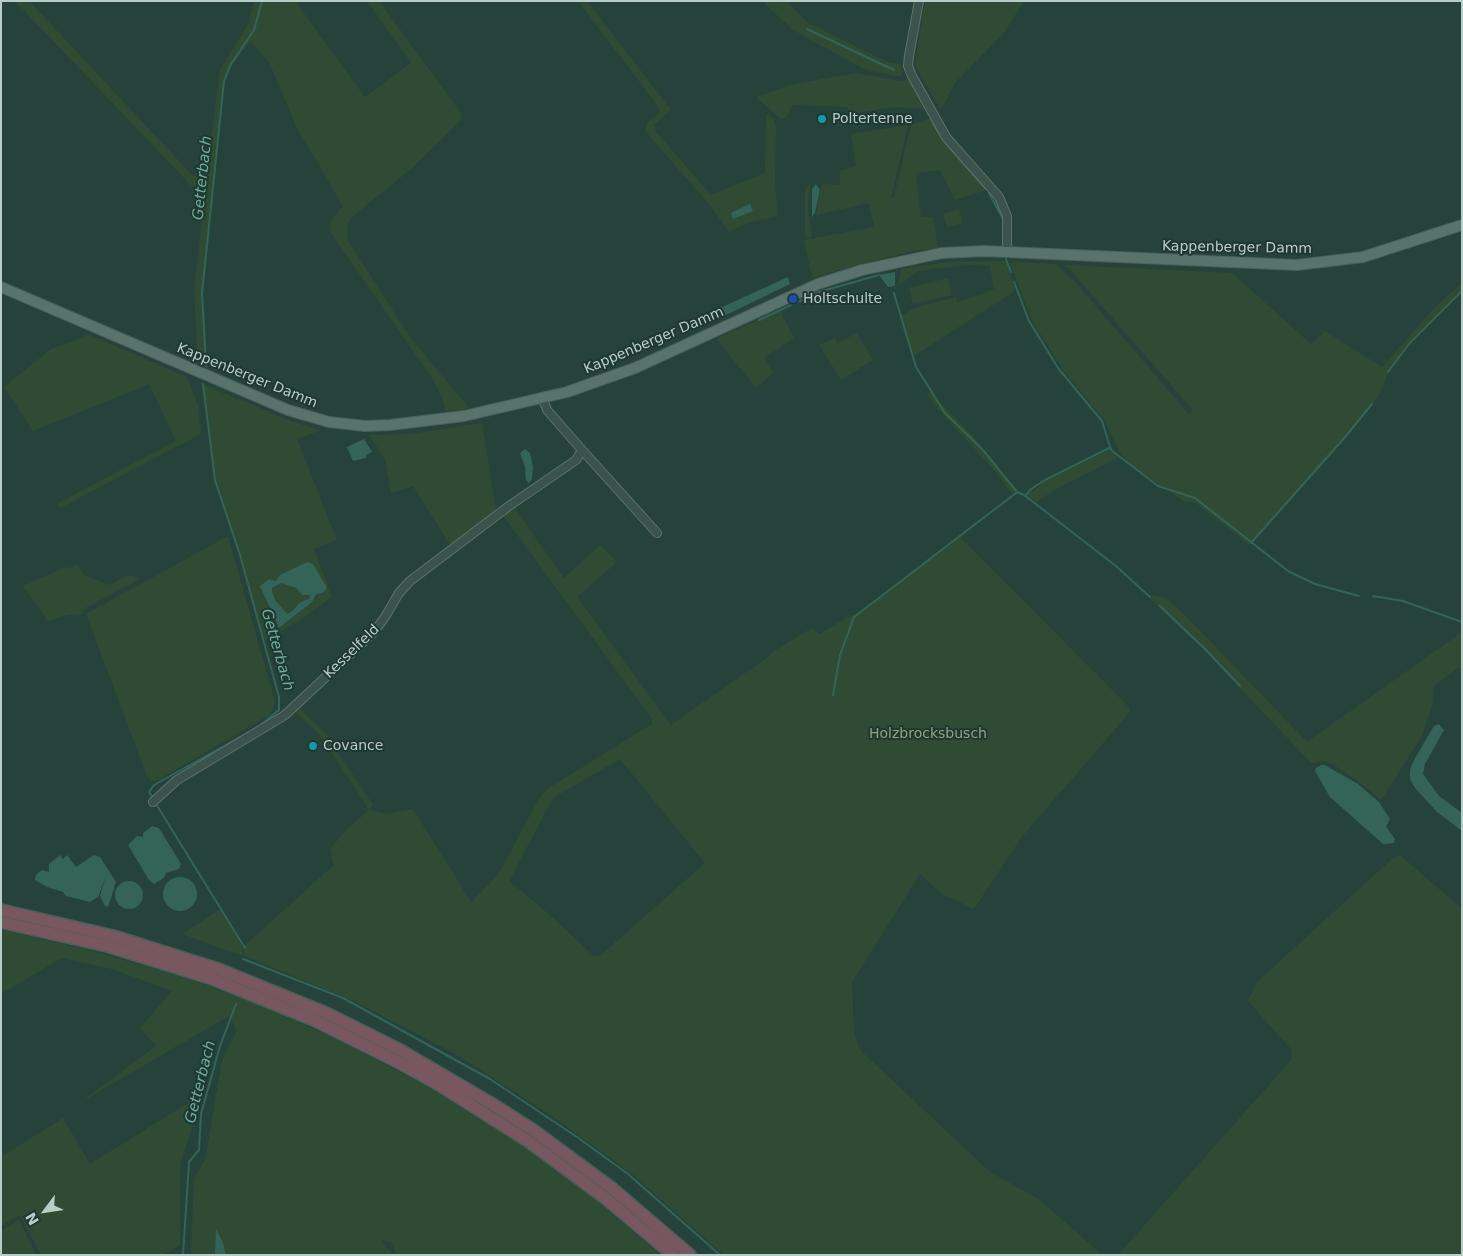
<!DOCTYPE html>
<style>
body{margin:0}
#map{position:relative;width:1463px;height:1256px;overflow:hidden;background:#26433b;font-family:"DejaVu Sans",sans-serif}
canvas{display:block}
.frame{position:absolute;inset:0;border:2px solid #b8cdc7;pointer-events:none}
.north{position:absolute;left:20px;top:1186px;width:50px;height:50px;-webkit-text-stroke:4px #1f3831;paint-order:stroke;rotate:239deg;font-size:14px;font-weight:700;line-height:20px;text-align:center;color:#b8cdc7}
.north::after{content:'';display:block;margin:auto;width:18px;height:22px;background:#b8cdc7;clip-path:polygon(50% 0,100% 100%,50% 72%,0 100%)}
</style>
<div id="map">
<canvas width="1463" height="1256"></canvas>
<div class="frame"></div>
<div class="north">N</div>
</div>
<script>
const ctx = document.querySelector('canvas').getContext('2d');
ctx.lineJoin = 'round';
function paint(path, color) {
  ctx.fillStyle = color;
  ctx.fill(path, 'evenodd');
}
function toPath(rows) {
  const path = new Path2D();
  for (const r of rows) {
    if (r.length === 3) {
      path.moveTo(r[0] + r[2], r[1]);
      path.arc(r[0], r[1], r[2], 0, 2 * Math.PI);
      continue;
    }
    path.moveTo(r[0], r[1]);
    for (let i = 2; i < r.length; i += 2) path.lineTo(r[i], r[i + 1]);
  }
  return path;
}
function stroke(path, color, width, dash) {
  ctx.strokeStyle = color;
  ctx.lineWidth = width;
  ctx.lineCap = dash ? 'butt' : 'round';
  ctx.setLineDash(dash || []);
  ctx.stroke(path);
}
function label(font, color, halo, rows, align = 'center') {
  ctx.font = font + ' "DejaVu Sans",sans-serif';
  ctx.lineWidth = 4;
  ctx.setLineDash([]);
  ctx.textBaseline = 'middle';
  ctx.strokeStyle = halo;
  ctx.fillStyle = color;
  for (const [text, x, y, turn = 0] of rows) {
    ctx.save();
    ctx.translate(x, y);
    ctx.rotate((+turn || 0) * Math.PI / 180);
    ctx.textAlign = isNaN(turn) ? turn : align;
    if (halo) ctx.strokeText(text, 0, 0);
    ctx.fillText(text, 0, 0);
    ctx.restore();
  }
}
paint(toPath([
 [15,1,30,2,194,177,206,172,208,166,220,70,248,24,254,1,295,1,365,97,411,63,367,1,379,1,461,113,462,119,412,168,351,218,348,224,347,239,410,337,469,408,445,412,444,403,434,381,330,232,331,220,343,206,297,128,269,62,250,41,232,65,225,81,203,296,208,368,198,364,194,291,204,199],
 [578,1,587,1,671,110,654,125,656,132,711,195,765,173,766,113,773,118,776,126,775,185,778,216,747,223,729,232,710,205,645,131,647,123,660,112,658,106],
 [762,1,786,1,807,22,887,62,901,64,902,73,900,76,896,76,864,69,793,30],
 [925,1,1024,1,1004,33,955,83,941,110,915,65],
 [856,73,900,81,909,80,925,109,896,107,849,114,847,107,792,105,787,117,781,119,756,97,790,85],
 [932,117,946,143,990,189,955,200,940,170,916,173,921,217,933,217,938,249,917,250,812,277,804,240,874,227,869,203,816,215,822,184,840,185,840,171,856,166,851,134,908,125,891,198,894,197,911,125],
 [811,181,808,206,812,237,805,237,805,190],
 [959,209,963,223,947,227,943,214],
 [1007,261,1015,291,914,356,901,316,914,308,956,297,957,303,994,289,990,266,969,265,918,271,898,286,901,269,948,262],
 [1010,262,1056,264,1075,282,1189,414,1193,410,1066,265,1232,273,1311,344,1325,331,1382,367,1434,308,1462,283,1462,292,1409,346,1389,371,1379,396,1347,437,1252,543,1248,544,1196,503,1185,502,1133,467,1119,451,1103,418,1065,373,1032,321],
 [948,278,952,295,913,304,909,288],
 [780,310,794,338,764,358,773,373,756,388,718,341,718,338],
 [857,333,873,360,841,380,819,345,835,338,837,343],
 [87,334,187,377,198,405,201,434,60,508,57,506,58,503,176,441,149,384,33,431,4,387,51,349,75,341],
 [204,385,293,422,321,430,297,439,337,540,314,549,332,597,300,620,265,640,214,471],
 [307,562,310,564,321,592,312,602,282,627,277,625,261,588,272,579,276,582],
 [933,390,938,400,972,435,1017,490,1012,494,999,476,938,409,927,394],
 [482,423,496,511,451,546,413,486,391,493,385,459,369,435,410,434],
 [1109,450,1119,457,1054,490,1036,503,1027,495,1047,480],
 [513,506,564,578,600,545,617,562,577,597,671,725,768,657,771,653,812,628,819,634,853,614,855,615,960,537,1130,708,1129,713,1021,838,974,909,940,893,920,874,852,982,854,1031,860,1050,990,1172,1040,1200,1102,1255,724,1255,632,1174,552,1116,457,1055,356,1002,245,956,243,947,334,865,330,849,347,829,369,810,327,745,319,734,294,711,298,707,325,733,373,805,370,809,372,811,386,814,413,809,471,902,498,875,538,800,547,789,652,724,652,719,502,514],
 [620,759,705,863,600,956,594,956,542,908,509,881,553,798],
 [228,536,275,702,271,714,158,780,151,781,147,776,86,614],
 [78,564,84,575,110,585,128,575,140,579,82,610,83,614,67,615,48,621,23,586,66,567,67,569],
 [281,583,296,588,302,595,309,595,310,598,299,603,294,611,287,614,275,600,272,591,272,588],
 [1151,595,1166,598,1183,613,1307,742,1462,632,1462,669,1459,667,1434,686,1432,706,1422,736,1381,800,1359,782,1331,763,1321,761,1312,764,1204,650,1149,598],
 [1400,855,1462,909,1462,1255,1118,1255,1292,1059,1291,1049,1248,1001,1257,982,1392,859],
 [219,910,225,915,241,944,243,956,182,934],
 [1,930,86,949,187,978,261,1006,336,1039,430,1088,520,1144,595,1199,661,1255,397,1255,392,1243,381,1240,392,1255,191,1255,194,1179,205,1160,222,1060,237,1031,229,1016,79,1103,156,1046,140,1028,172,991,112,969,61,958,1,994],
 [190,1102,198,1110,180,1164,180,1245,163,1255,41,1255,20,1215,1,1226,1,1157,63,1118,90,1164],
 [18,1220,19,1220,36,1255,1,1255,1,1231]
]), '#304b34');
paint(toPath([
 [816,184,820,190,815,213,812,217,812,189],
 [750,204,753,211,733,219,731,213],
 [895,272,895,286,888,287,879,275],
 [788,277,790,284,726,315,719,316,716,313,718,309],
 [364,439,372,452,366,455,366,458,353,461,347,447],
 [525,449,530,453,533,467,532,479,529,483,526,480,525,467,520,453],
 [307,562,313,564,327,588,324,592,316,595,312,602,279,628,260,586,269,579,276,581,280,575],
 [281,583,296,588,302,595,309,595,310,598,299,603,293,611,287,614,275,600,272,591,272,588],
 [1439,724,1444,730,1425,764,1423,774,1439,796,1462,813,1462,831,1437,812,1415,788,1410,779,1410,770,1414,760,1434,726],
 [1321,765,1325,765,1358,784,1379,802,1390,819,1386,827,1395,839,1394,843,1383,844,1330,797,1315,771,1316,768],
 [152,826,159,828,181,864,179,869,166,873,164,878,154,884,149,880,128,845,137,836,143,837,143,833],
 [60,855,63,859,67,855,76,867,94,855,100,857,116,882,108,907,105,906,100,896,106,876,98,897,90,902,66,896,63,892,47,887,35,880,36,875,42,870,49,872,49,864],
 [180,894,17],
 [129,895,14],
 [216,1229,223,1243,226,1255,215,1255]
]), '#346457');
stroke(toPath([
 [807,29,894,70],
 [933,124,946,144,985,188],
 [989,193,1004,221],
 [1006,259,1011,272],
 [1014,282,1029,321,1058,368,1102,421,1111,450,1158,486,1195,498,1288,571,1315,584,1359,596],
 [894,293,916,367,945,413,983,450,1017,492,1024,495,1116,566,1150,597],
 [759,320,819,292,879,275],
 [206,366,202,293,224,81,231,64,254,30,262,1],
 [1388,372,1409,344,1462,291],
 [1025,496,1031,489,1045,480,1109,448],
 [1251,543,1346,436,1372,404],
 [1373,596,1403,601,1462,622],
 [1160,606,1205,649,1240,686],
 [833,695,840,655,854,617,1016,493],
 [154,799,149,792,154,785,258,727,279,710,279,697,240,555,215,480,203,384],
 [156,804,245,948],
 [243,959,343,998,490,1079,577,1137,628,1174,720,1255],
 [183,1255,189,1162,199,1150,201,1114,220,1046,236,1004]
]), '#346457', 2);
const minor = toPath([
 [919,1,909,56,908,66,912,76,946,137,999,197,1007,216,1007,252],
 [543,399,547,410,582,450,657,533],
 [153,802,177,780,285,715,374,632,385,617,399,593,410,581,509,506,576,460,582,450]
]);
const major = toPath([
 [1,287,288,410,329,422,365,426,390,425,464,416,567,392,635,368,818,284,862,270,942,253,984,251,1297,265,1363,257,1462,225]
]);
const highway = toPath([
 [1,910,113,936,218,969,326,1013,400,1050,489,1102,533,1130,613,1189,690,1255],
 [1,922,107,946,210,978,316,1021,396,1061,441,1086,528,1141,605,1198,673,1255]
]);
stroke(minor, '#5c736c', 10);
stroke(major, '#475f58', 12);
stroke(highway, '#486059', 14);
stroke(minor, '#3a534c', 8);
stroke(major, '#58736b', 10);
stroke(highway, '#795760', 11);
for (const [x, y, r, color] of [
 [822,119,5,"#0f9aa8"],
 [793,299,5,"#1a4fb4"],
 [313,746,5,"#0f9aa8"]
]) {
  const dot = new Path2D();
  dot.arc(x, y, r, 0, 2 * Math.PI);
  ctx.fillStyle = color;
  ctx.fill(dot);
  stroke(dot, '#1f3831', 2);
}
label('14px', '#b8cdc7', '#1f3831', [
 ["Poltertenne",832,119],
 ["Holtschulte",803,299],
 ["Covance",323,746]
], 'left');
label('14px', '#b8cdc7', '#1f3831', [
 ["Kappenberger Damm",1237,248,1],
 ["Kappenberger Damm",654,341,-23],
 ["Kappenberger Damm",247,376,22],
 ["Kesselfeld",352,652,-44]
]);
label('14px', '#93a375', '#1f3831', [
 ["Holzbrocksbusch",928,734]
]);
label('italic 15px', '#70ac9b', '#1f3831', [
 ["Getterbach",203,178,-84],
 ["Getterbach",277,650,74],
 ["Getterbach",201,1082,-76]
]);
</script>
